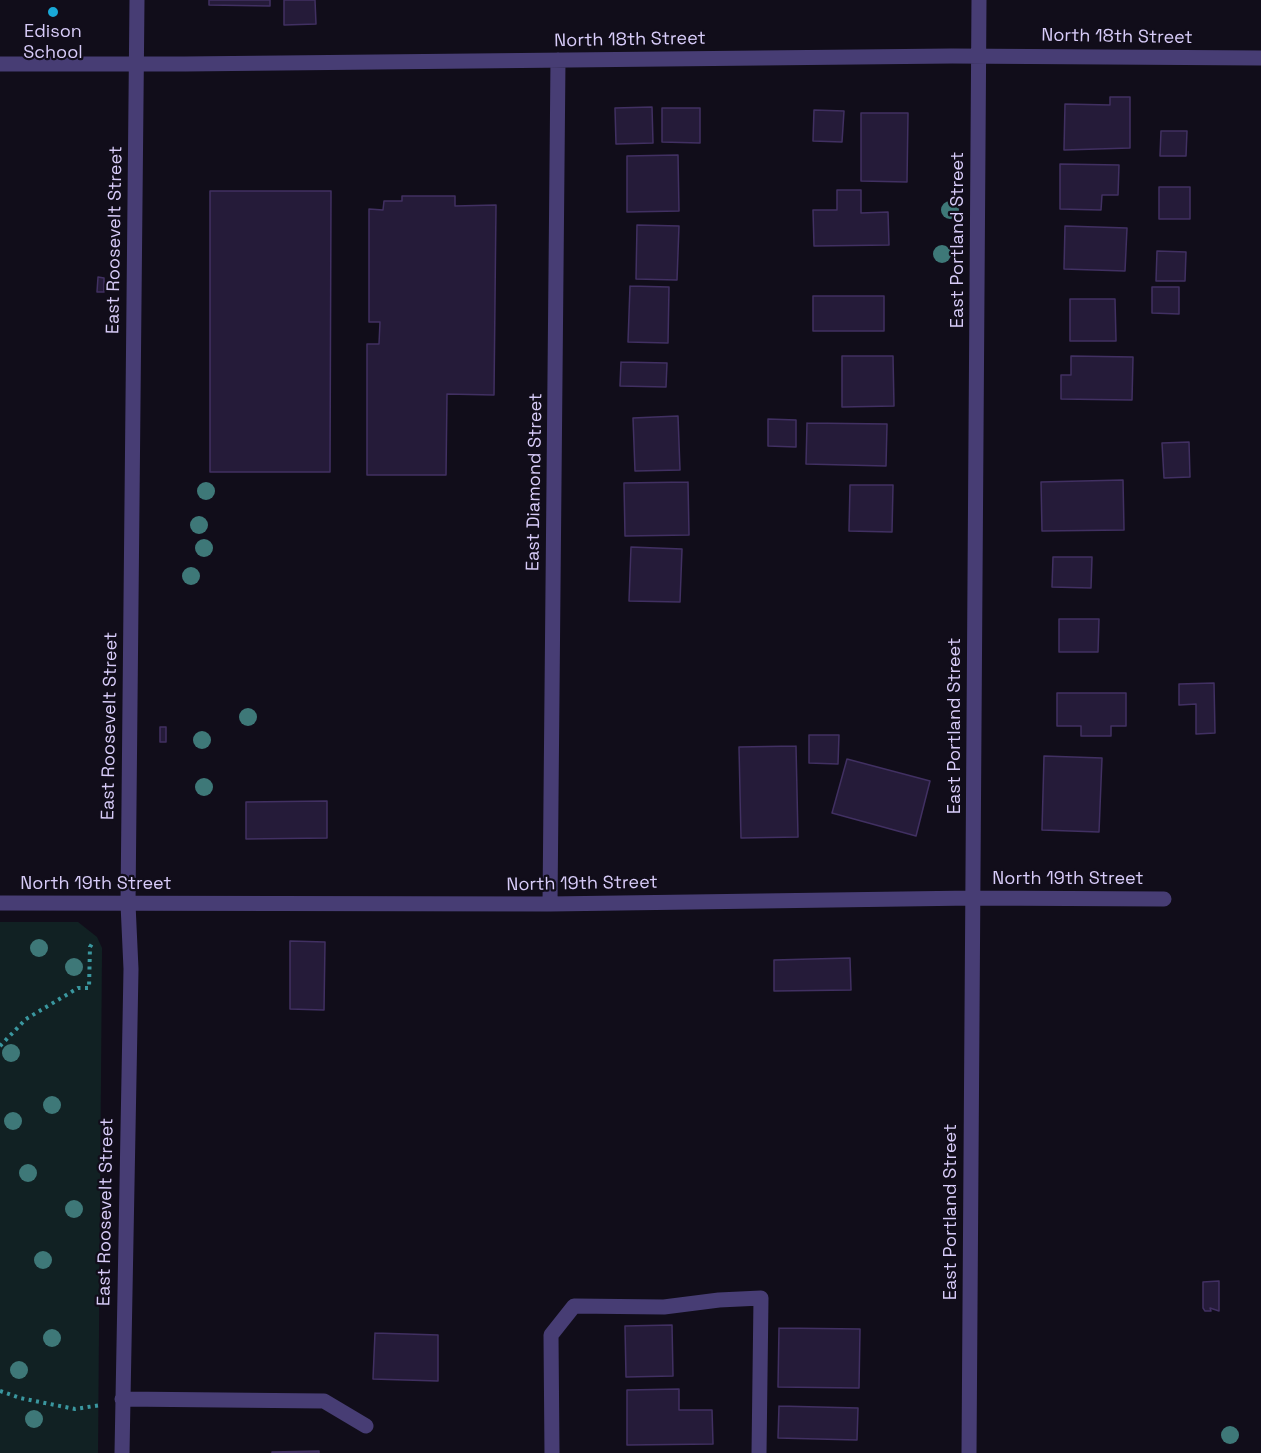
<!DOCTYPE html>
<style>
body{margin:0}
canvas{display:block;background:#110d1a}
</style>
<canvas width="1261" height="1453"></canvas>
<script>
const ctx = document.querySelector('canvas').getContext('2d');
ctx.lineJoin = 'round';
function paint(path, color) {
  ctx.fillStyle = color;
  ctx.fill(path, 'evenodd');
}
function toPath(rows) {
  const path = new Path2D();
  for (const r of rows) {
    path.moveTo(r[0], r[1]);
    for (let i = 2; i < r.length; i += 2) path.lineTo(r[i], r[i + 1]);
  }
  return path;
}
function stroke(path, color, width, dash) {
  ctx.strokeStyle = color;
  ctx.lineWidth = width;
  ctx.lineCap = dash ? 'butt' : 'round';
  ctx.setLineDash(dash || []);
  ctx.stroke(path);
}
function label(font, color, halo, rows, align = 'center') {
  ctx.font = font + ' "Space Grotesk",sans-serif';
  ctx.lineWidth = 4.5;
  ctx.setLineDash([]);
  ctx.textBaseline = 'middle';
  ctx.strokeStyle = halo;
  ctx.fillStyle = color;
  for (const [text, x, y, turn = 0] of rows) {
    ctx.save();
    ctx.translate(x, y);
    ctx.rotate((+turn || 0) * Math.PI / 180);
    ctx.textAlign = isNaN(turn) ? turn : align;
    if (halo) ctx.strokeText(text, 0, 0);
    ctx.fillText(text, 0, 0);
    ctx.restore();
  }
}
paint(toPath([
 [0,922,78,922,97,937,102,948,98,1453,0,1453]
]), '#112123');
const building = toPath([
 [209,0,270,0,270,6,209,5,209,0],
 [284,0,315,0,316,24,284,25,284,0],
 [1110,97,1130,97,1130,148,1064,150,1065,104,1110,105,1110,97],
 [652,107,653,143,616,144,615,108,652,107],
 [662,108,700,108,700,143,662,142,662,108],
 [814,110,844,111,842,142,813,141,814,110],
 [861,113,908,113,907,182,861,181,861,113],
 [1161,131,1187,131,1186,156,1160,156,1161,131],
 [678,155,679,211,627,212,627,156,678,155],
 [1060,164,1119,165,1118,195,1102,195,1101,210,1060,209,1060,164],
 [1159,187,1190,187,1190,219,1159,219,1159,187],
 [837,190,861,190,861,213,888,212,889,245,814,246,813,210,837,210,837,190],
 [210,191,331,191,330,472,210,472,210,191],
 [402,196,455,196,455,206,496,205,494,395,447,394,446,475,367,475,367,344,379,344,380,322,369,322,369,209,383,210,384,201,402,201,402,196],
 [637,225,679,226,677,280,636,279,637,225],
 [1065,226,1127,228,1125,271,1064,269,1065,226],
 [1157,251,1186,252,1185,281,1156,281,1157,251],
 [98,277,104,278,104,292,97,292,98,277],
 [630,286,669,287,668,343,628,342,630,286],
 [1152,287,1179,287,1179,314,1152,313,1152,287],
 [813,296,884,296,884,331,813,331,813,296],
 [1070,299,1115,299,1116,341,1070,341,1070,299],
 [842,356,893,356,894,406,842,407,842,356],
 [1071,356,1133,357,1132,400,1061,399,1061,375,1071,375,1071,356],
 [621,362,667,363,666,387,620,386,621,362],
 [678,416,680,470,635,471,633,418,678,416],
 [768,419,796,420,796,447,768,446,768,419],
 [807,423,887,424,886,466,806,464,807,423],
 [1189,442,1190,477,1164,478,1162,443,1189,442],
 [1123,480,1124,530,1042,531,1041,482,1123,480],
 [688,482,689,535,625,536,624,483,688,482],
 [850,485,893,485,892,532,849,531,850,485],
 [631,547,682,549,680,602,629,601,631,547],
 [1053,557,1092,557,1091,588,1052,587,1053,557],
 [1059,619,1099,619,1098,652,1059,652,1059,619],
 [1214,683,1215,733,1196,734,1196,704,1179,705,1179,684,1214,683],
 [1057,693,1126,693,1126,726,1111,726,1111,736,1081,736,1081,726,1057,726,1057,693],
 [160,727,166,727,166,742,160,742,160,727],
 [809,735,839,735,838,764,809,763,809,735],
 [796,746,798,837,741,838,739,747,796,746],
 [1044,756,1102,758,1099,832,1042,830,1044,756],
 [847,759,930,781,916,836,832,813,847,759],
 [327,801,327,838,246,839,246,802,327,801],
 [290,941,325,942,324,1010,290,1009,290,941],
 [850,958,851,990,774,991,774,960,850,958],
 [1219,1281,1219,1311,1210,1308,1211,1311,1205,1311,1203,1308,1203,1282,1219,1281],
 [672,1325,673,1376,626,1377,625,1326,672,1325],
 [779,1328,860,1329,859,1388,778,1387,779,1328],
 [375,1333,438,1335,438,1381,373,1379,375,1333],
 [679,1389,679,1410,712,1410,713,1444,627,1445,627,1390,679,1389],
 [779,1406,858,1408,857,1440,778,1438,779,1406],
 [319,1451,319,1453,272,1453,272,1452,319,1451]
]);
paint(building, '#251b39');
stroke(building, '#413062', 1.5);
stroke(toPath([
 [0,1046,26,1019,78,988,89,988,90,947,93,942],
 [0,1391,20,1398,75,1409,101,1405]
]), '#3a979f', 4, [3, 4.5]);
stroke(toPath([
 [0,64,185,64,952,56,1261,58],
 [0,903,550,904,973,898,1164,899],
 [550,904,558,60],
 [122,1399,324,1401,366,1426],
 [122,1453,131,969,128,904,137,0],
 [552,1453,551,1335,574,1306,664,1307,719,1300,761,1298,759,1453],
 [969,1453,979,0]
]), '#473d74', 15);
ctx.fillStyle = '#3e7878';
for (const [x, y] of [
 [950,210],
 [942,254],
 [206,491],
 [199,525],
 [204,548],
 [191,576],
 [248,717],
 [202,740],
 [204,787],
 [39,948],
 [74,967],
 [11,1053],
 [52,1105],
 [13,1121],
 [28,1173],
 [74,1209],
 [43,1260],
 [52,1338],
 [19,1370],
 [34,1419],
 [1230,1435]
]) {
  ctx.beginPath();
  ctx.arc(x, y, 9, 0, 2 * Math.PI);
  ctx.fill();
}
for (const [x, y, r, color] of [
 [53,12,6,"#19a9d8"]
]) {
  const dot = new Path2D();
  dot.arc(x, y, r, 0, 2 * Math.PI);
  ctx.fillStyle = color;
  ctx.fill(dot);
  stroke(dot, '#110d1a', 2);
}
label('18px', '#d8ccf9', '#110d1a', [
 ["Edison",53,32],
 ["School",53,53]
]);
label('18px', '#d8ccf9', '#110d1a', [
 ["North 18th Street",1117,37,1],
 ["North 18th Street",630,40,-1],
 ["East Roosevelt Street",115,240,-89],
 ["East Portland Street",958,240,-90],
 ["East Diamond Street",535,482,-89],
 ["East Roosevelt Street",110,726,-89],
 ["East Portland Street",955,726,-90],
 ["North 19th Street",1068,879],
 ["North 19th Street",96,884],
 ["North 19th Street",582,884,-1],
 ["East Roosevelt Street",106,1212,-89],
 ["East Portland Street",951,1212,-90]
]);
</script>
